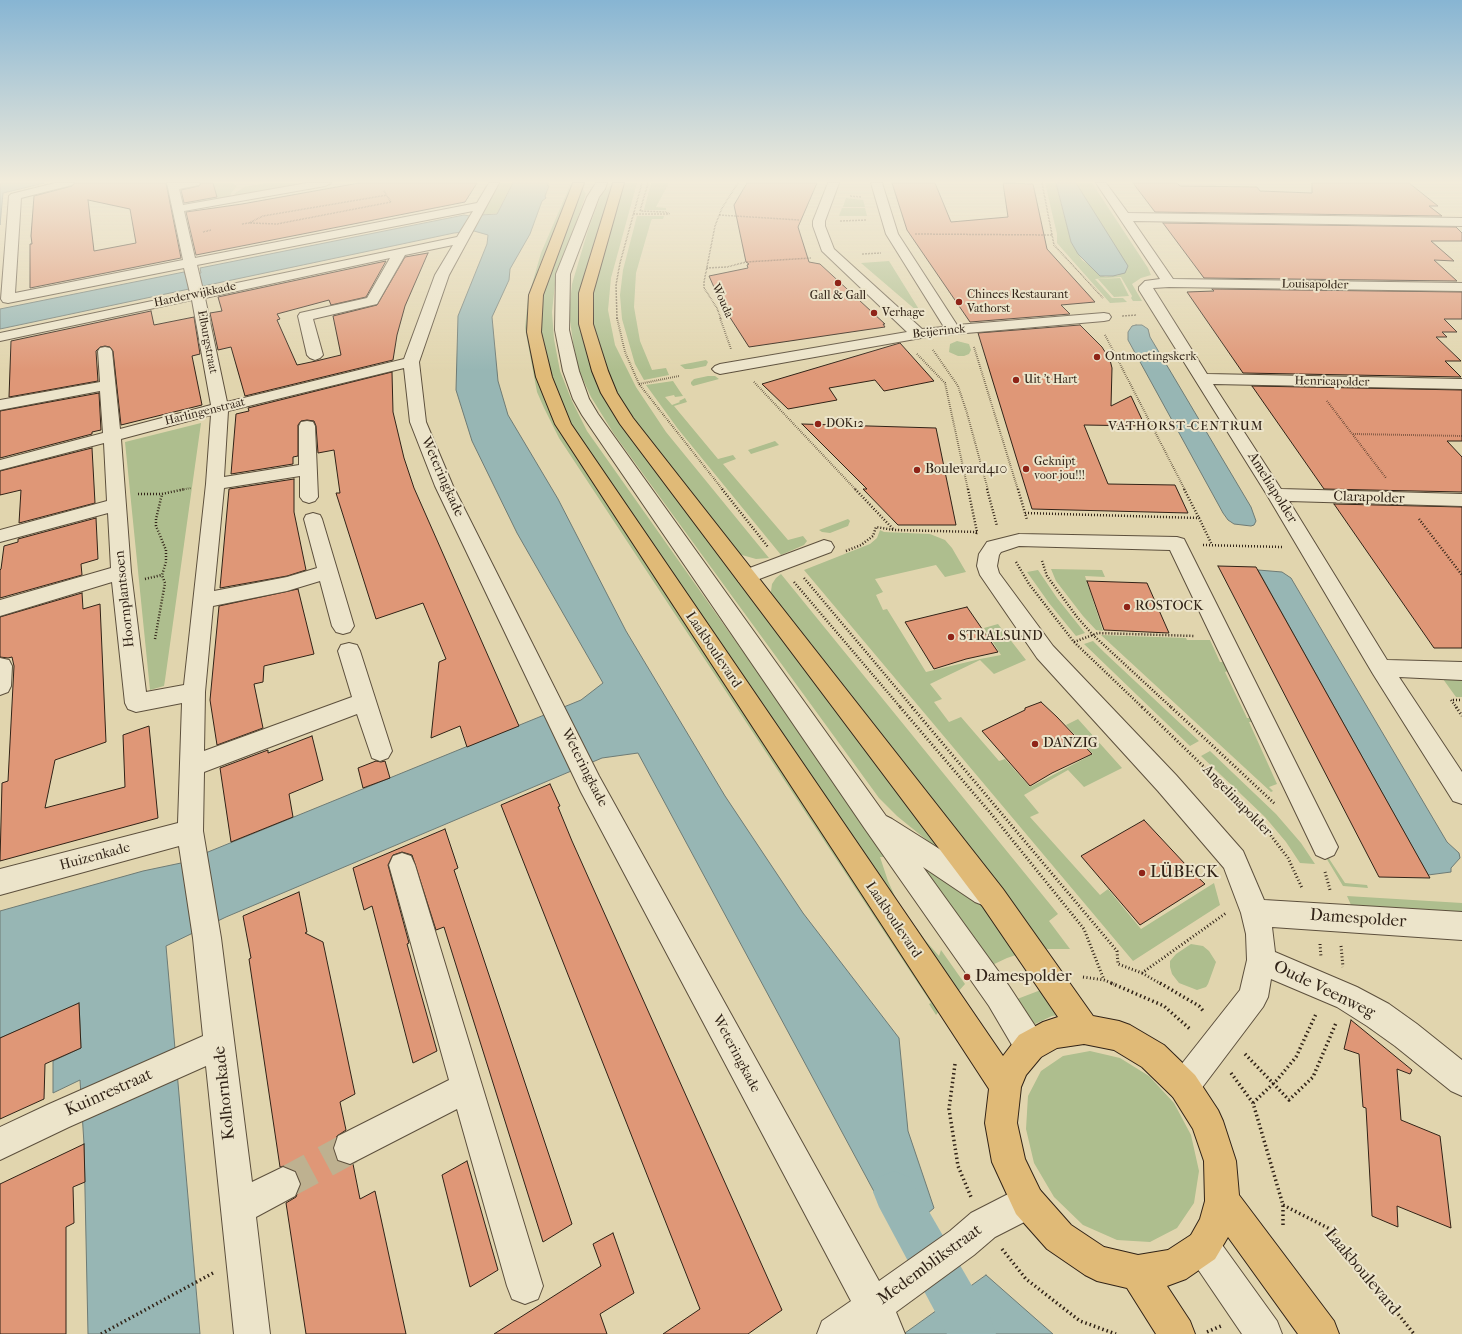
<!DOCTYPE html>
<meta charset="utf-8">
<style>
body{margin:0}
canvas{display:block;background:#e1d5ae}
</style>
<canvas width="1462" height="1334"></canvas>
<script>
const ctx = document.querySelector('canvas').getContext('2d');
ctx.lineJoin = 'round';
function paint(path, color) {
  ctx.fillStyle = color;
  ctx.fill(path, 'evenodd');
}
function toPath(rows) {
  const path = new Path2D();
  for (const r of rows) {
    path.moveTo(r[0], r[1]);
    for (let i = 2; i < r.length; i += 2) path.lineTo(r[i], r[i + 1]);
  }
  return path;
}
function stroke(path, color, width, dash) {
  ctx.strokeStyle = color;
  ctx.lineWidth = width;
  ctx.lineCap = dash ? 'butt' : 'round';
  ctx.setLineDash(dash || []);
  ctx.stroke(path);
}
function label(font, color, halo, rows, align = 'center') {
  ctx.font = font + ' "IM FELL French Canon",serif';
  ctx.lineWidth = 4;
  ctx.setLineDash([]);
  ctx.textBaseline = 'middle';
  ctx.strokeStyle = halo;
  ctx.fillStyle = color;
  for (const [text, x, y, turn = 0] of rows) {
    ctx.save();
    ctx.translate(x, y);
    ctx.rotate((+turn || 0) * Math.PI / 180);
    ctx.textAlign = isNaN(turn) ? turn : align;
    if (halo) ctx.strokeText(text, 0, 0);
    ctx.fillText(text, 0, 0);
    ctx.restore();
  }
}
paint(toPath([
 [207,183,233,183,237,186,232,192,230,197,192,204,185,203,182,190,183,189],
 [264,183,314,183,234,197,235,193,245,187],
 [497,183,513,183,497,213,480,215],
 [571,183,574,183,539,267,531,298,548,407,560,432,582,465,943,1006,936,1015,929,1004,931,1003,559,438,544,408,537,392,525,328,528,298,541,253],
 [613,183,614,183,590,254,582,293,627,432,873,757,939,847,934,846,897,816,879,798,614,434,591,397,576,364,569,313,572,284,588,230,602,192,605,191],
 [622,183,637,183,611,278,608,310,615,345,636,387,666,432,769,558,756,559,735,553,645,439,614,391,594,334,591,308,592,282],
 [651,183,669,183,656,207,666,208,666,210,644,210],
 [1045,183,1056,183,1071,242,1082,260,1105,277,1120,275,1076,183,1092,183,1148,268,1151,275,1141,278,1132,284,1142,301,1133,301,1131,298,1132,296,1121,277,1095,279,1112,298,1123,298,1127,302,1110,303,1057,243,1057,234],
 [582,188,586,194,555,284,552,312,554,339,560,371,572,401,587,431,888,857,880,857,888,881,897,901,925,940,939,956,941,950,965,984,957,993,572,430,549,378,542,345,540,316,544,288],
 [846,198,863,200,865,207,843,207],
 [842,208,865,208,867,216,839,216],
 [637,216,664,216,663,219,652,219,651,221,636,273,634,307,640,341,652,370,666,368,669,375,644,380,635,364,622,319,620,295,623,270],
 [889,261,920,311,917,311,861,263],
 [1120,278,1129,296,1114,297,1098,279],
 [957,341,969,344,971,350,969,354,964,356,958,356,949,352,950,344],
 [706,360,708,362,706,366,691,369,685,369,680,365],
 [708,376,715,376,719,379,693,386,691,384,691,382,694,379],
 [673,381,683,396,675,397,674,395,665,397,672,405,680,402,679,401,685,398,687,402,674,406,718,459,733,455,736,459,723,464,788,540,803,536,807,541,804,545,781,555,678,429,646,385],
 [201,423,165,680,164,686,150,690,125,442],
 [775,441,779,445,751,454,748,450],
 [848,519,850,521,848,526,830,533,822,532,819,530],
 [880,530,884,532,930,534,945,540,952,548,966,572,945,577,936,565,875,579,883,592,876,595,883,610,887,609,926,672,980,659,1001,655,984,628,998,624,1026,660,994,674,980,660,930,684,942,699,934,702,949,722,961,717,999,761,1005,759,1030,787,1093,754,1066,725,1078,719,1122,768,1084,787,1068,770,1024,795,1039,813,1030,817,1100,895,1108,889,1141,929,1214,883,1220,905,1133,961,804,570,870,544,877,538],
 [1051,569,1102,570,1105,577,1085,576,1103,631,1096,630,1083,616,1056,581],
 [1038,570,1057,598,1085,633,1076,636,1049,603,1027,572],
 [781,574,1058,914,1049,921,1070,949,1041,949,770,598,772,584,776,578],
 [1101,635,1186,638,1187,640,1210,640,1220,662,1224,662,1228,671,1225,672,1247,718,1250,718,1252,722,1249,722,1277,784,1269,787,1273,791,1271,792],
 [1093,641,1105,653,1199,741,1190,746,1084,644],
 [1443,679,1462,679,1462,697,1456,697],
 [1210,751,1276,814,1301,843,1315,864,1300,863,1286,842,1265,817,1201,756],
 [908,850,985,905,1022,953,1007,958,988,967],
 [1322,851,1324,851,1345,883,1367,885,1368,888,1343,886],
 [1347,896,1462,903,1462,913,1351,905],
 [1191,944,1203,946,1209,951,1216,962,1208,984,1206,987,1197,990,1179,983,1172,974,1170,967,1170,961,1176,954],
 [1046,988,1058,1015,1052,1016,1031,1026,1012,1001],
 [1090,1051,1120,1058,1149,1076,1174,1103,1191,1135,1199,1171,1194,1203,1177,1228,1150,1242,1117,1240,1083,1225,1054,1197,1034,1163,1026,1129,1028,1096,1041,1071,1063,1056]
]), '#aebe8e');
const water = toPath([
 [0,183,45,183,3,193,0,225,0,183],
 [513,183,549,183,547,185,549,186,545,196,546,198,542,201,530,234,510,269,509,280,492,317,498,381,508,415,558,499,626,631,725,796,803,913,899,1038,908,1131,934,1208,899,1238,638,753,602,758,226,917,166,946,200,1334,88,1334,84,1144,80,1080,53,1093,53,1061,81,1048,79,1004,0,1038,0,911,143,871,181,863,581,700,603,683,517,533,472,441,456,390,458,316,487,244,488,235,474,231,454,233,0,329,0,309,184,272,186,276,201,273,200,268,464,215,470,216,468,220,480,215,497,214,513,183],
 [1056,183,1076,183,1128,266,1125,273,1113,276,1100,276,1078,254,1071,242,1056,183],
 [1136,325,1142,325,1148,329,1150,337,1251,507,1256,521,1254,525,1251,526,1234,524,1228,520,1223,513,1128,340,1128,332,1132,326,1136,325],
 [1258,570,1282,572,1291,578,1447,842,1459,853,1460,858,1451,868,1451,872,1428,875,1258,570],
 [986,1275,1053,1334,906,1334,905,1333,986,1275]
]);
paint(water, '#97b6b4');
stroke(water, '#6e7b75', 1);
paint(toPath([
 [894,1171,909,1177,990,1317,996,1334,947,1334,879,1207,873,1192,879,1177,894,1171]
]), '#97b6b4');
const building = toPath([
 [75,183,166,183,181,258,30,288,30,244,32,244,31,236,34,196,72,186,75,183],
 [88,200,130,209,136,243,94,251,88,200],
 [201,183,213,183,217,197,184,203,181,190,199,186,201,183],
 [359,183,477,183,465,202,196,255,186,212,242,204,359,183],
 [747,183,817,183,798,227,809,262,820,264,885,324,883,324,885,327,749,347,722,305,709,276,748,268,747,265,749,264,746,262,734,205,747,183],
 [892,183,935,183,951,222,1008,217,1003,183,1033,184,1047,249,1095,302,1061,305,1070,314,970,322,907,230,892,183],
 [1133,183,1177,183,1180,186,1257,187,1260,191,1312,193,1312,183,1409,183,1438,206,1429,206,1442,216,1155,212,1133,183],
 [1163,223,1456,227,1462,233,1462,241,1431,241,1454,261,1434,260,1457,281,1204,278,1163,223],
 [428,253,405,306,397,335,393,360,245,396,231,347,218,350,210,313,222,311,218,297,386,261,366,297,331,305,329,300,277,314,280,319,277,320,297,365,316,361,341,355,333,316,377,305,405,257,428,253],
 [1212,289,1462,292,1462,319,1444,319,1457,332,1442,332,1447,337,1436,337,1461,361,1445,361,1461,377,1243,373,1187,292,1214,291,1212,289],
 [151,311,154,325,194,317,200,354,192,356,202,405,121,425,113,351,110,347,105,346,100,347,96,351,98,381,9,397,11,341,151,311],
 [1080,325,1102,347,1110,360,1112,368,1111,406,1131,396,1145,426,1084,425,1108,484,1175,485,1188,513,1032,509,978,333,1080,325],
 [900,343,934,381,884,391,875,380,829,388,837,400,788,409,762,384,900,343],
 [392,372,393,412,404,458,414,488,519,726,467,747,460,726,431,738,439,662,446,659,423,603,376,619,336,493,340,493,334,450,318,453,316,426,314,421,307,420,301,421,298,425,298,456,293,457,293,464,231,474,236,414,249,411,248,408,392,372],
 [1252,386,1462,390,1462,441,1447,441,1462,457,1462,492,1324,489,1252,386],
 [99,393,101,430,92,432,92,434,0,458,0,411,99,393],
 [802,424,936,428,956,525,898,525,863,489,867,489,802,424],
 [92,448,95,503,19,523,21,490,0,495,0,471,92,448],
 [294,479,294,512,306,570,287,576,220,588,229,489,294,479],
 [1334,504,1462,507,1462,648,1434,648,1334,504],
 [96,518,98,559,81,564,82,575,0,598,0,570,1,569,4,546,18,542,18,539,96,518],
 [1218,566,1256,567,1430,878,1379,877,1218,566],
 [1087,581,1147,583,1169,633,1104,630,1087,581],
 [298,589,314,654,264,666,263,682,254,684,263,728,217,745,210,700,219,606,298,589],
 [82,593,83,609,100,604,106,742,55,760,45,808,125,787,123,735,149,726,158,818,0,861,2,783,8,781,14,666,12,657,8,658,0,657,0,617,82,593],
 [967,607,998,652,966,659,934,669,905,622,967,607],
 [1041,702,1057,717,1092,754,1052,773,1030,786,982,731,1025,710,1025,708,1041,702],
 [312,736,323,780,289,794,293,817,231,842,220,768,268,750,268,753,312,736],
 [376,761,381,762,385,761,390,778,363,788,358,768,376,761],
 [550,784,560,806,558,807,572,841,782,1310,748,1334,663,1334,700,1309,501,805,550,784],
 [1144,820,1186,865,1185,865,1205,884,1140,925,1081,856,1144,820],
 [445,829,458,868,454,870,572,1224,543,1242,444,927,436,930,412,855,402,852,393,855,388,865,409,943,407,944,415,973,437,1051,413,1063,372,906,364,910,353,868,445,829],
 [299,892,307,932,305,933,323,942,355,1094,340,1102,346,1130,337,1136,333,1148,338,1161,350,1165,353,1164,360,1199,375,1191,406,1334,306,1334,286,1203,296,1197,301,1183,296,1171,284,1166,280,1167,249,959,251,958,243,916,299,892],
 [79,1003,81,1048,45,1064,44,1099,0,1119,0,1038,79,1003],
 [1351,1020,1412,1070,1410,1074,1397,1069,1401,1120,1440,1136,1451,1228,1397,1206,1398,1227,1372,1216,1366,1108,1363,1107,1359,1054,1344,1049,1351,1020],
 [84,1144,85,1182,73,1187,74,1223,66,1227,66,1334,0,1334,0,1184,84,1144],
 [467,1161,498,1270,470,1287,442,1175,467,1161],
 [613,1233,634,1293,600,1314,607,1334,494,1334,601,1266,593,1244,613,1233]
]);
paint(building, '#df9777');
stroke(building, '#312317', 1);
stroke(toPath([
 [283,1184,350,1148]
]), '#beb190', 32, [32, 16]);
const minor = toPath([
 [55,183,74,183,72,185,21,198,15,293,183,260,167,183,200,183,199,185,179,189,183,205,307,183,331,183,325,186,184,211,195,258,477,203,489,183,499,183,449,275,419,362,426,422,453,486,599,776,879,1281,950,1231,971,1213,1016,1190,1028,1185,1040,1190,1045,1202,1040,1214,995,1237,974,1255,896,1312,905,1334,817,1334,822,1321,851,1301,581,792,435,486,410,422,404,368,228,411,224,477,299,465,299,426,301,422,307,421,313,422,315,426,318,497,315,501,309,503,303,501,300,497,300,476,224,488,214,591,287,577,317,568,304,519,306,515,313,513,320,515,322,519,354,626,350,632,343,634,336,632,332,626,320,581,287,591,213,606,205,692,204,751,352,697,338,651,341,645,349,643,357,645,360,651,392,751,388,758,380,761,372,758,357,714,204,772,203,831,221,938,252,1182,283,1167,295,1172,300,1184,295,1196,256,1217,270,1334,234,1334,206,1066,69,1127,0,1160,0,1127,47,1105,203,1036,193,938,179,846,0,895,0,869,178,823,182,703,136,712,128,709,125,703,112,582,0,616,0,600,111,568,108,513,0,542,0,530,107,501,104,443,0,470,0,460,103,433,100,391,0,410,0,400,100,382,98,351,100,348,105,347,110,348,112,351,120,429,211,405,192,300,0,341,0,333,190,293,184,268,8,303,3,302,1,299,9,196,11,194,55,183],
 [473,211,457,237,203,290,197,265,473,211],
 [453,245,435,275,404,359,227,402,205,298,390,258,367,298,300,313,298,316,307,355,310,358,315,360,320,358,323,355,313,319,377,304,405,255,453,245],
 [211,415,206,484,184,685,146,692,131,572,121,439,211,415],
 [596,183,607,183,605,189,599,197,570,274,569,330,579,371,589,399,598,414,886,816,892,819,995,884,999,893,995,902,985,906,975,902,923,867,1009,986,1041,1035,1045,1046,1041,1057,1030,1061,1019,1057,989,1006,865,829,582,415,573,399,563,371,555,330,556,274,587,197,596,183],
 [828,183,839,183,825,221,825,226,834,249,922,329,944,327,886,234,871,183,882,183,898,234,957,325,1104,313,1109,314,1111,317,1109,320,1104,321,932,336,720,374,715,372,712,369,715,366,720,364,907,332,822,251,813,226,813,221,828,183],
 [1096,183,1106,183,1128,213,1462,218,1462,226,1133,221,1173,279,1462,283,1462,291,1169,287,1153,288,1207,374,1462,379,1462,389,1213,384,1281,489,1462,494,1462,506,1289,501,1387,660,1462,662,1462,680,1399,677,1462,772,1462,804,1453,801,1373,674,1267,495,1139,290,1139,287,1145,281,1160,279,1096,183],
 [1019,534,1177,537,1184,539,1338,847,1334,855,1325,859,1316,855,1170,550,1019,546,1001,552,999,555,997,566,999,573,1053,646,1176,775,1243,851,1264,900,1462,912,1462,940,1272,927,1275,952,1357,987,1389,1004,1417,1024,1462,1060,1462,1096,1451,1091,1395,1046,1367,1026,1337,1007,1271,979,1268,997,1263,1007,1195,1097,1184,1102,1173,1097,1168,1086,1173,1075,1240,990,1247,960,1246,934,1241,913,1224,868,1158,791,1037,658,980,575,977,566,979,554,987,542,1019,534],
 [824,540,831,542,834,547,831,552,746,584,739,582,736,577,739,572,824,540],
 [0,658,9,660,12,666,11,686,8,692,0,695,0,658],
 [402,853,411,856,415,865,543,1286,538,1299,525,1304,512,1299,507,1286,457,1109,350,1164,338,1160,334,1148,338,1136,449,1080,389,865,393,856,402,853],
 [1203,1230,1215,1235,1277,1321,1282,1334,1242,1334,1191,1259,1186,1247,1191,1235,1203,1230]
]);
const major = toPath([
 [573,183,584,183,543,295,541,332,552,377,571,424,1003,1056,1019,1035,1043,1022,1058,1017,983,907,620,424,601,393,592,371,579,324,579,293,613,183,624,183,593,293,593,324,608,371,617,393,633,418,1003,889,1093,1016,1119,1021,1130,1025,1164,1045,1195,1075,1218,1110,1223,1121,1236,1161,1239,1195,1334,1321,1339,1334,1298,1334,1228,1237,1215,1259,1186,1279,1167,1286,1190,1321,1195,1334,1156,1334,1127,1288,1097,1281,1085,1275,1047,1249,1016,1214,992,1162,985,1123,989,1089,555,424,536,377,527,332,529,295,573,183],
 [1084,1044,1114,1050,1142,1067,1173,1097,1193,1129,1204,1161,1205,1201,1200,1219,1191,1235,1168,1250,1138,1255,1104,1247,1071,1225,1040,1190,1025,1159,1017,1123,1021,1087,1026,1075,1041,1057,1057,1048,1084,1044]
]);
stroke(minor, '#5d503d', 2);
stroke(major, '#312317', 2);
stroke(toPath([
 [648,183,640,211,665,212,670,214],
 [1042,183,1054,245,1103,298],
 [384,191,391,202],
 [850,196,861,197],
 [633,214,668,214],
 [719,215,799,220],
 [840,221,867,220],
 [250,223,277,224,391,202],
 [242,224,249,223,263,216,387,195],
 [203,232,211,230],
 [915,234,1053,235],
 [862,254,881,253],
 [706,268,727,267,746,262,811,258],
 [1122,316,1137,315],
 [617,319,616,285,620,263,642,183],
 [721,319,717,308,704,288,704,282,715,226,722,208,738,183]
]), '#312317', 1.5, [0.5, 1]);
stroke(toPath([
 [617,318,625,352,639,384,723,490],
 [720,318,731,349],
 [1105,335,1185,490],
 [974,347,1018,490],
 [933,350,958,386,967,413,988,490],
 [917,354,945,383,968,490],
 [754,382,856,490],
 [639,384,679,376],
 [1327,401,1386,478],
 [1353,434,1462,436],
 [180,490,191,488]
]), '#312317', 2, [0.5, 1.5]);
stroke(toPath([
 [722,489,768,547],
 [855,489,894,530],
 [968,489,977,532,976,534],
 [987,489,997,526],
 [1018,489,1027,520],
 [1184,489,1199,518],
 [138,494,162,494,185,489],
 [1025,513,1199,518,1212,545],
 [1419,519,1462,575],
 [1203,545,1282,547],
 [846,551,861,545,873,536,876,527,894,530,978,532],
 [1042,561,1047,576,1077,617,1093,635,1172,708],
 [1016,562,1029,584,1074,642,1143,708],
 [804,578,913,708],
 [145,579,162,575],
 [794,582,901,708],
 [155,639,165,583,162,575,166,562,166,550,156,526,156,519,162,494],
 [1074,642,1098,633,1195,636],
 [1457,708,1451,700,1462,700]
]), '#312317', 2.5, [1, 2]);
stroke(toPath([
 [900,707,993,816,1084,929,1104,980],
 [912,707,1117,951,1118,964,1142,973,1226,913],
 [1142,707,1259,820,1288,858,1302,888],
 [1171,707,1275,804],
 [1456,707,1462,716],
 [1325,872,1330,890],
 [1320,944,1321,957],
 [1341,946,1343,967],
 [1142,973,1161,984],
 [1083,977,1104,980,1114,984]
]), '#312317', 3, [1, 2.5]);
stroke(toPath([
 [1111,983,1164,1006,1191,1030],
 [1160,983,1199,1006,1204,1012],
 [1245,1054,1289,1100,1313,1077,1336,1023],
 [955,1064,949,1109,958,1166,971,1197],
 [1231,1073,1253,1103,1283,1205,1283,1228],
 [1253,1103,1277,1080,1296,1057,1316,1014],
 [1283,1205,1330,1229,1414,1334],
 [1002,1249,1026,1279,1080,1321,1116,1334],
 [1207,1332,1221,1326],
 [101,1334,213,1273]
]), '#312317', 3.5, [1.5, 3]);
paint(minor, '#ece4ca');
paint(major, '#e0ba77');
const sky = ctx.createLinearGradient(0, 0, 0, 370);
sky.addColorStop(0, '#87b5d3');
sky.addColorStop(0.49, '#f2ecdb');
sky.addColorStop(1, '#f2ecdb00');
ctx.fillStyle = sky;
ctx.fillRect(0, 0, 1462, 370);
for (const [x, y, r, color] of [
 [838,283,4,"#8f2418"],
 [959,302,4,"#8f2418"],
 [874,313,4,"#8f2418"],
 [1097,357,4,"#8f2418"],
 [1016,380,4,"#8f2418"],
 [818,424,4,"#8f2418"],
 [1026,469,4,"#8f2418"],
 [917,470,4,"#8f2418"],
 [1127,607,4,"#8f2418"],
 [951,637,4,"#8f2418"],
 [1035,744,4,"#8f2418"],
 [1142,873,4,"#8f2418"],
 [967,977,4,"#8f2418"]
]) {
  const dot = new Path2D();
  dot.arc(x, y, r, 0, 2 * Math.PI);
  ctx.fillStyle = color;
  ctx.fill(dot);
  stroke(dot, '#ece4ca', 1.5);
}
label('12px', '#312317', '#ece4ca', [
 ["Louisapolder",1315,285,1],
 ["Harderwijkkade",195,295,-12],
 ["Wouda",722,301,66],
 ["Beijerinck",939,332,-6],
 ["Elburgstraat",207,342,79],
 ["Henricapolder",1332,382,1],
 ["Harlingenstraat",205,412,-14]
]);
label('12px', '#312317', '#ece4ca', [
 ["Chinees Restaurant",967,295],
 ["Vathorst",967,309],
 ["Gall & Gall",838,296,"center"],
 ["Verhage",882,313],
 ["Ontmoetingskerk",1105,357],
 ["Uit 't Hart",1024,380],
 ["DOK12",826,424],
 ["Geknipt",1034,462],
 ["voor jou!!!",1034,476]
], 'left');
ctx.letterSpacing = '1px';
label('13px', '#312317', '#ece4ca', [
 ["VATHORST-CENTRUM",1186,427]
]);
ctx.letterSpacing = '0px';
label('14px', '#312317', '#ece4ca', [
 ["Boulevard410",925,470],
 ["ROSTOCK",1135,607],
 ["STRALSUND",959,637],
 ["DANZIG",1043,744]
], 'left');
label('14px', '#312317', '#ece4ca', [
 ["Weteringkade",442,477,66],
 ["Ameliapolder",1272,488,58],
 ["Clarapolder",1369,498,2],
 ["Hoornplantsoen",125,599,-96],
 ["Laakboulevard",713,650,56],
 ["Weteringkade",584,768,63],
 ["Angelinapolder",1237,801,46],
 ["Huizenkade",95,857,-15],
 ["Laakboulevard",893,920,56],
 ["Weteringkade",736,1054,62]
]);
label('17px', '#312317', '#ece4ca', [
 ["LÜBECK",1150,873],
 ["Damespolder",975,977]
], 'left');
label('17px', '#312317', '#ece4ca', [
 ["Damespolder",1358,919,4],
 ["Oude Veenweg",1324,990,26],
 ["Kuinrestraat",109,1093,-24],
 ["Kolhornkade",225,1093,-96],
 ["Medemblikstraat",930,1265,-36],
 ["Laakboulevard",1362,1272,50]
]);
</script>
